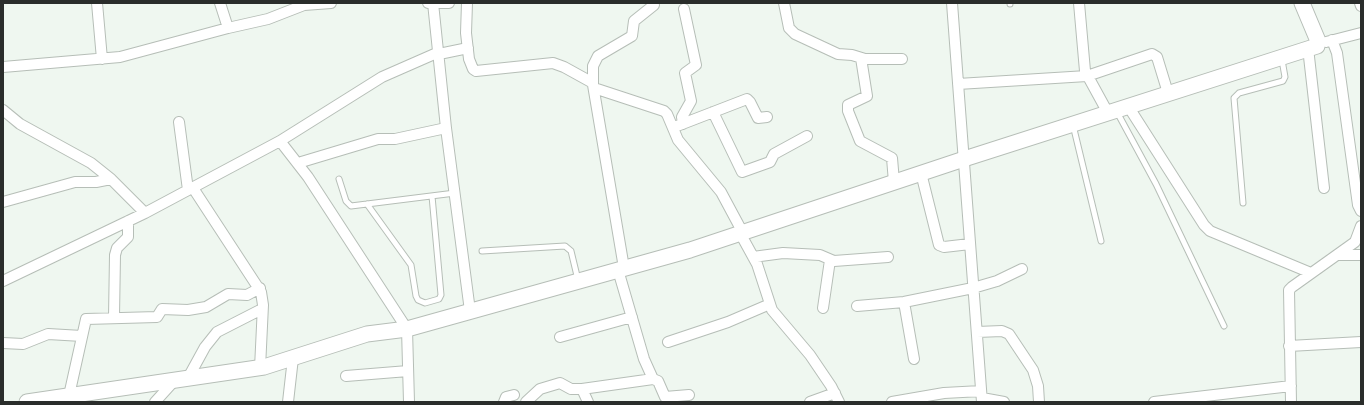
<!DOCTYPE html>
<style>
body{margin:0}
#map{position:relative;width:1364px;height:405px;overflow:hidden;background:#eff7f0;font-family:"Source Sans 3",sans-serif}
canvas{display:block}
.frame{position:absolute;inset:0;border:4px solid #2a2d2b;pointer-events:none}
</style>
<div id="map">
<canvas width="1364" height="405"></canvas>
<div class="frame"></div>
</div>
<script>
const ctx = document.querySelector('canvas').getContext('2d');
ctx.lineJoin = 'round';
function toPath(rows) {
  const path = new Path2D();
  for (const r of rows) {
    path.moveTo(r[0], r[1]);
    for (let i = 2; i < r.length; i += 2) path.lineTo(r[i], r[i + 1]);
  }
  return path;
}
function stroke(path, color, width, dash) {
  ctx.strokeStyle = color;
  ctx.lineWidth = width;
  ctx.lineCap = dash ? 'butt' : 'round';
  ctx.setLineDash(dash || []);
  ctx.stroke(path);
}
const service = toPath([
 [1010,3,1010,4],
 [1117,112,1156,184,1224,326],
 [1073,125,1101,241],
 [339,179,346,201,351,206,455,193],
 [1243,203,1234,98,1239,93,1283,81,1285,77,1282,60],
 [367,204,411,265,416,296,418,300,425,303,439,299,441,295,432,196],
 [482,251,565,246,571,251,578,280]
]);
const minor = toPath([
 [97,3,102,59],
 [220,3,228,28],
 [428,3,449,3],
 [433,3,446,128,470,311],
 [467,3,466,33,469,59,473,69,476,71,553,63,564,67,593,83],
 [784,3,789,28,795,34,838,54,852,55,865,59,902,59],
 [952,3,982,402],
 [1079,3,1085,71,1108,113],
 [1360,3,1361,6],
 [1332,40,1337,53,1358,205,1361,211],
 [1326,42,1361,33],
 [1308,48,1324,188],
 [439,54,468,48],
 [861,58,867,96,848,105,848,111,860,141,892,158,894,182],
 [3,67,120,57,228,28,268,19,304,5,331,3],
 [958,84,1087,76,1152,54,1157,57,1168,93],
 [594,88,664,111,667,114,678,140,721,192,743,233],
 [1128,106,1204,225,1210,231,1311,273],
 [3,110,20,124,91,163,111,179,145,213],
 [713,112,742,172,770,162,774,154,807,136],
 [179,122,188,190],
 [683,124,682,117,691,101,685,73,696,65,684,9],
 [677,126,747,99,750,102,758,118,767,117],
 [280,141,308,177,407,329,409,402],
 [298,163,378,139,395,139,446,128],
 [921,173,939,245,944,247,970,244],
 [193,188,261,292,263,305,260,368],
 [3,202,75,182,96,182,111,179],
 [740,233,757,264,772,310,810,355,831,386,839,402],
 [1337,255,1361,255],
 [753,257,783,253,820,255,834,261,888,257],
 [624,268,593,85,593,66,598,56,632,36,634,21,654,5],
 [618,270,644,359,653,379],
 [3,281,145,213,280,141,382,77,439,52],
 [904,302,914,359],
 [857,306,904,302,973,288,997,281,1022,269],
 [823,308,830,260],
 [114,317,115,255,117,248,128,237,128,221],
 [977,332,1002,331,1009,334,1033,370,1038,386,1039,402],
 [560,337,632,317],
 [668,342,728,322,770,304],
 [3,343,23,344,48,334,82,336],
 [1289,346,1361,342],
 [346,376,408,371],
 [188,378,205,347,217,332,262,309],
 [582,389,653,379,658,381,665,397,689,395],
 [982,398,1004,402],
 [68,400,86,319,157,317,162,309,188,310,206,307,228,294,247,295,260,288],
 [155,402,175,380],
 [288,402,293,358],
 [504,402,506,397,514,395],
 [526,402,540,389,560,383,571,389,582,389,588,402],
 [810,402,835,393],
 [892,402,944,393,981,391],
 [1154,402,1291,386],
 [1291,402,1289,290,1292,287,1355,242,1361,226]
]);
const secondary = toPath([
 [27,402,264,367,367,334,407,329,690,250,964,159,1317,46,1318,41,1302,3]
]);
stroke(service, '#b6beb7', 7);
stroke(minor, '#b6beb7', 12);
stroke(secondary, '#b6beb7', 17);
stroke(service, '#fff', 5);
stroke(minor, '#fff', 10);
stroke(secondary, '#fff', 15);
</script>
